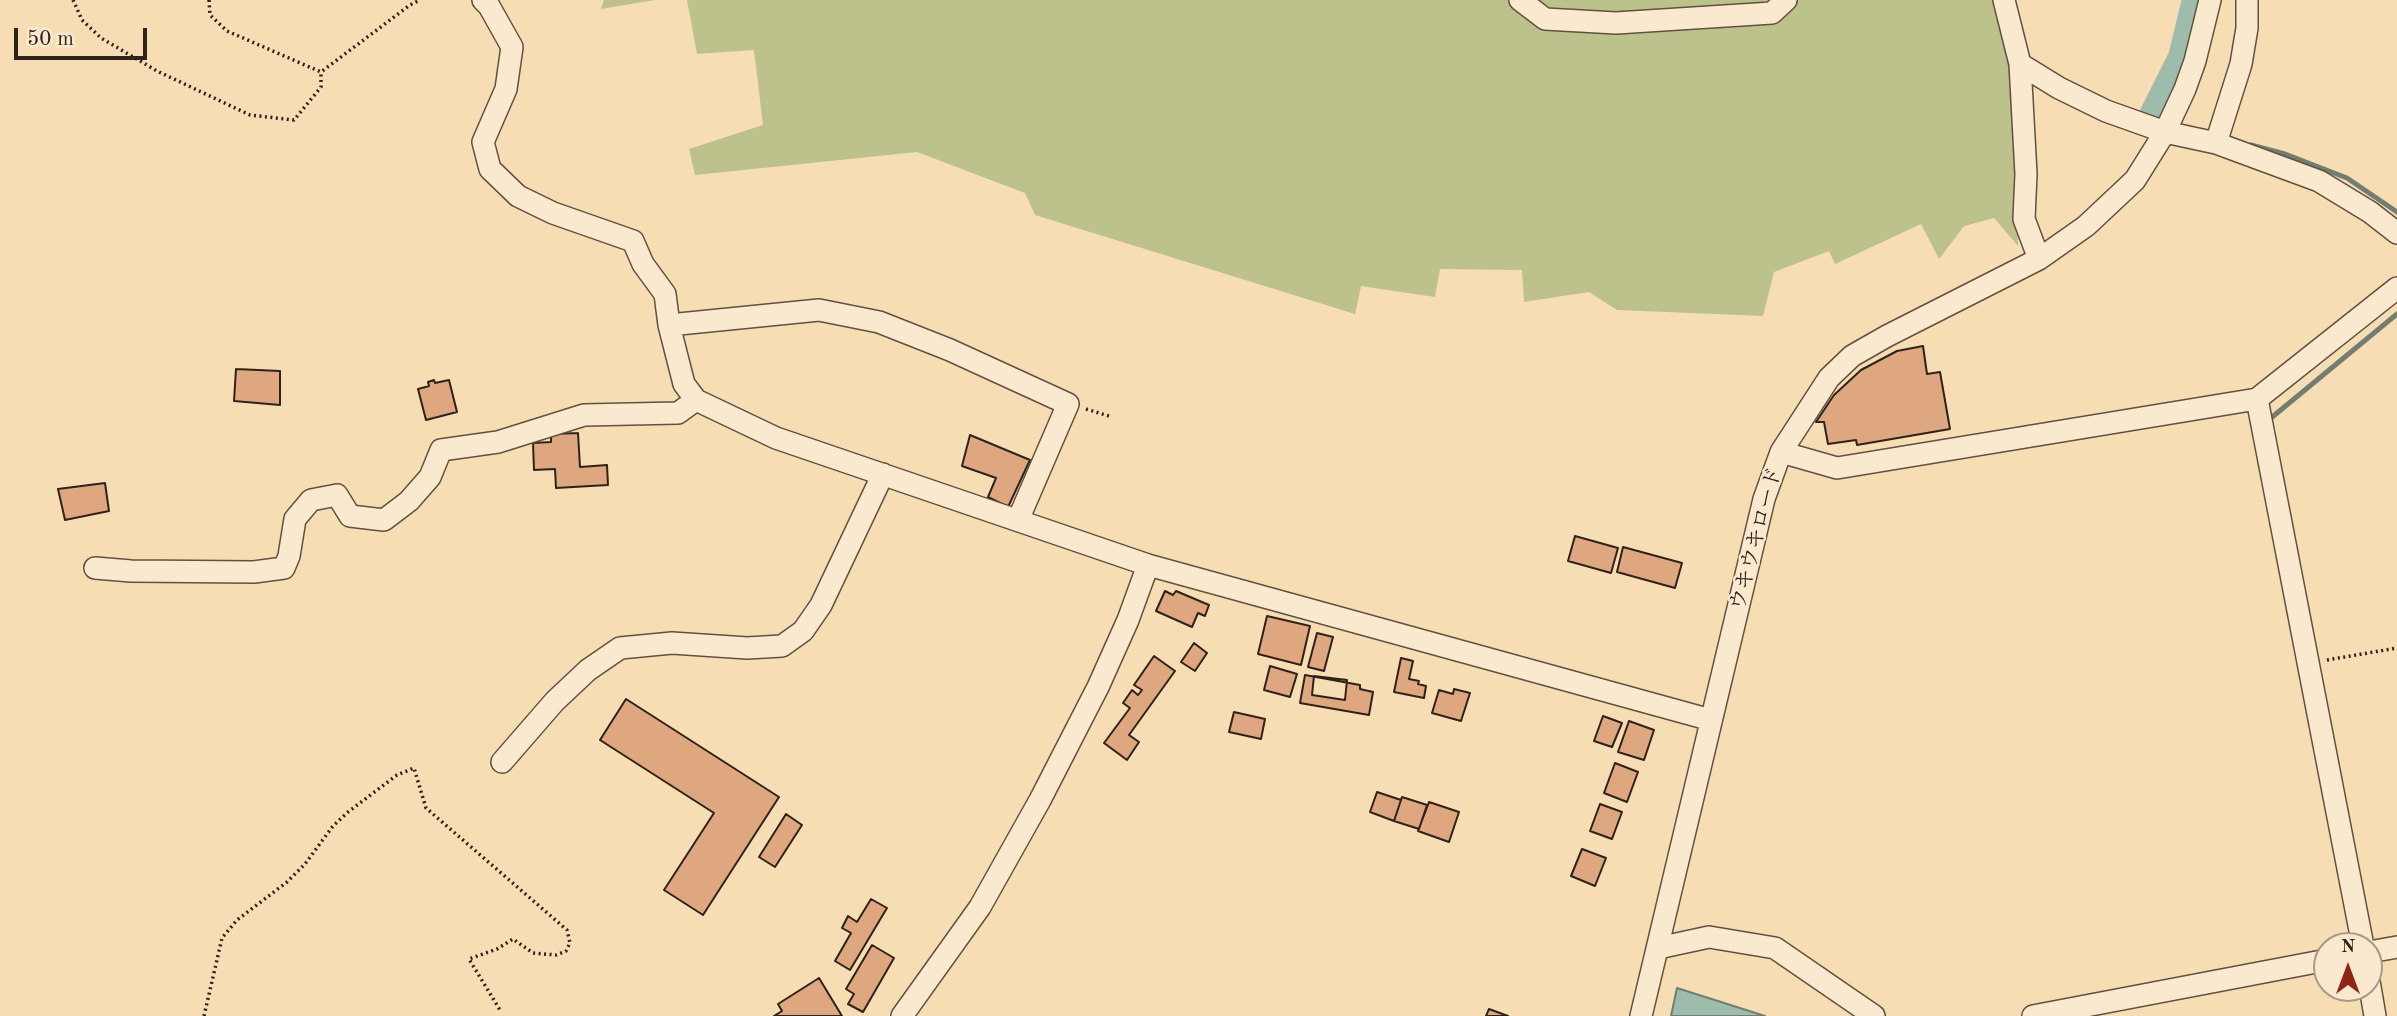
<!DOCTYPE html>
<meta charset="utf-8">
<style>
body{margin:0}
#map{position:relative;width:2397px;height:1016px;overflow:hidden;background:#f7ddb3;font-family:"Old Standard TT",serif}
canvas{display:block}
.north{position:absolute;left:2313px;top:932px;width:70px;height:70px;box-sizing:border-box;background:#fae9ce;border:2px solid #a89986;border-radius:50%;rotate:0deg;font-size:19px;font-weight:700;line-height:28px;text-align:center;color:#2e221a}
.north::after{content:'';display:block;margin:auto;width:24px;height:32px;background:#8f2418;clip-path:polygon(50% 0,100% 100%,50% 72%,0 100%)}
.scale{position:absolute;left:14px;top:28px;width:133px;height:32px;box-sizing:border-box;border:4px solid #2e221a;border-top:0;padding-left:9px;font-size:21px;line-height:24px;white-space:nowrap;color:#2e221a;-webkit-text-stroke:5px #fae9ce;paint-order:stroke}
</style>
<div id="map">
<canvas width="2397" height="1016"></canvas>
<div class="north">N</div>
<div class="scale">50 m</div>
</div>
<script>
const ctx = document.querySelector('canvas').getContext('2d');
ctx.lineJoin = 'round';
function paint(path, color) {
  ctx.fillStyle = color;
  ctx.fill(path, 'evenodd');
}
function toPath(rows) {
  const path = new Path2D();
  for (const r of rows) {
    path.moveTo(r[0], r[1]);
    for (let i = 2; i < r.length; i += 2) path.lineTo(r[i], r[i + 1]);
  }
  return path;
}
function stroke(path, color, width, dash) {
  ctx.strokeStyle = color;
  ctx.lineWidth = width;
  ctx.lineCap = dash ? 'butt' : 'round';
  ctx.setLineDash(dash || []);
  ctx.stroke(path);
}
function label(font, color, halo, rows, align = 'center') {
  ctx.font = font + ' "Old Standard TT","Noto Serif JP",serif';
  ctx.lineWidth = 5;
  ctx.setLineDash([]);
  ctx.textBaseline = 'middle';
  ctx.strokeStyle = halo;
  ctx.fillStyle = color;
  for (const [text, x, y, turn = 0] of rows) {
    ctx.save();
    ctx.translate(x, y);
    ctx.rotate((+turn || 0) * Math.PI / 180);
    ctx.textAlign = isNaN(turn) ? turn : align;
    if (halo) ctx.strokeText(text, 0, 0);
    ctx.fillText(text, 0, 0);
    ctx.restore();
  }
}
paint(toPath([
 [604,0,655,0,601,9],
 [687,0,1993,0,2010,61,2017,144,2018,246,1994,218,1964,226,1939,259,1921,224,1835,264,1829,251,1774,272,1763,316,1617,310,1589,292,1524,302,1522,270,1440,269,1435,297,1361,286,1355,314,1035,215,1025,193,917,152,695,175,689,149,763,125,754,50,697,54]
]), '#bdc18c');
const water = toPath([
 [1677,988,1765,1016,1671,1016,1677,988]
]);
paint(water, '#9dbcab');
stroke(water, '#717e71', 2);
stroke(toPath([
 [2251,145,2285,154,2347,178,2397,212],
 [2271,418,2397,314]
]), '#717e71', 5);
stroke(toPath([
 [2155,116,2184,58,2198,0]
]), '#9dbcab', 32);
const building = toPath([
 [1923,346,1927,374,1940,372,1950,429,1857,445,1856,440,1828,444,1824,422,1816,422,1834,395,1861,370,1897,351,1923,346],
 [236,369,280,371,280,405,234,401,236,369],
 [434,380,435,383,449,380,457,412,426,420,418,389,429,386,428,382,434,380],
 [578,433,580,467,607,465,608,485,556,488,555,469,534,470,533,443,551,442,551,434,578,433],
 [970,435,1030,460,1008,507,988,497,996,478,962,466,970,435],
 [105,483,109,511,65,520,58,489,105,483],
 [1575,536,1618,548,1611,573,1568,561,1575,536],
 [1623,547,1682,563,1675,588,1617,572,1623,547],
 [1165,591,1173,595,1176,591,1209,605,1205,616,1198,613,1192,627,1156,611,1165,591],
 [1267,616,1310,626,1301,665,1258,654,1267,616],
 [1317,633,1333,637,1324,671,1308,667,1317,633],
 [1194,643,1207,653,1195,671,1181,662,1194,643],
 [1154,656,1175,671,1129,735,1139,742,1127,760,1104,743,1130,708,1123,703,1132,690,1138,695,1142,690,1134,685,1154,656],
 [1401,658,1413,661,1409,679,1419,681,1418,684,1426,686,1424,698,1394,692,1401,658],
 [1270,666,1297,674,1290,697,1264,690,1270,666],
 [1305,675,1360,685,1360,689,1373,692,1369,715,1300,703,1305,675],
 [1314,676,1347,680,1345,700,1312,695,1314,676],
 [1454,689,1470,693,1461,721,1432,713,1439,690,1453,694,1454,689],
 [626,699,779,797,703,915,664,890,714,813,600,740,626,699],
 [1234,712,1265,719,1261,739,1229,732,1234,712],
 [1603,716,1622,723,1612,747,1594,741,1603,716],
 [1629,721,1654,730,1644,760,1618,752,1629,721],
 [1615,763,1638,772,1627,802,1604,793,1615,763],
 [1377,792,1401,800,1394,821,1370,812,1377,792],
 [1402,797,1427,805,1419,829,1394,821,1402,797],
 [1429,802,1459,812,1449,842,1418,831,1429,802],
 [1600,804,1622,812,1612,839,1590,831,1600,804],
 [786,814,802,825,775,867,759,857,786,814],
 [1582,849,1606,858,1595,886,1571,876,1582,849],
 [871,899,887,908,850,970,835,961,851,933,842,928,848,916,857,922,871,899],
 [872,945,894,958,863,1012,848,1004,854,994,846,989,872,945],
 [819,978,842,1016,774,1016,782,1011,778,1004,819,978],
 [1489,1009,1508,1016,1486,1016,1489,1009]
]);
paint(building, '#dea77f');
stroke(building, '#2e221a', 2);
const minor = toPath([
 [483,0,489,6,512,47,506,89,483,142,490,169,518,196,553,213,633,241,643,264,665,294,669,325,684,384,696,400,776,438,1148,565,1711,720],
 [1520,0,1545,19,1616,23,1772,13,1786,0],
 [2004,0,2020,64,2026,174,2024,219,2039,259],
 [2020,64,2059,88,2106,111,2165,132,2216,143,2319,181,2370,212,2397,233],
 [2216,143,2241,64,2247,28,2247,0],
 [669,325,819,310,879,322,950,350,1068,404,1018,520],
 [2257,399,2363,946],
 [1781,452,1837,468,2257,399,2397,288],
 [95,568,131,571,254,572,284,568,289,556,295,519,311,500,337,495,350,516,384,520,409,501,430,477,441,450,498,442,584,415,678,413,696,400],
 [502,762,555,701,588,670,620,648,672,643,747,648,782,646,803,631,821,605,883,474],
 [1658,948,1709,937,1775,948,1874,1016],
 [2369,952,2397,947],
 [2369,981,2375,1016],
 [902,1016,980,907,1040,800,1098,687,1128,620,1148,565],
 [1641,1016,1764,499,1781,452,1829,378,1852,356,1887,336,2039,259,2086,226,2135,180,2165,132,2185,89,2195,61,2210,0],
 [2033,1016,2327,960]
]);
stroke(minor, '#605140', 24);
stroke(toPath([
 [73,0,82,20,101,38,157,71,250,115,294,120,321,87,321,72],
 [209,0,210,15,227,31,321,72,410,5,420,0],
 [1086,409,1109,416],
 [2327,660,2397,648],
 [204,1016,222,938,237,920,287,882,305,864,333,826,348,812,397,775,414,768,426,808,567,930,570,943,566,951,556,955,533,953,513,939,497,949,469,959,500,1010]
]), '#2e221a', 3.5, [2, 3.5]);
stroke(minor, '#fae9ce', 21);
label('21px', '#2e221a', '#fae9ce', [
 ["ウキウキロード",1757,539,-75]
]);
</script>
